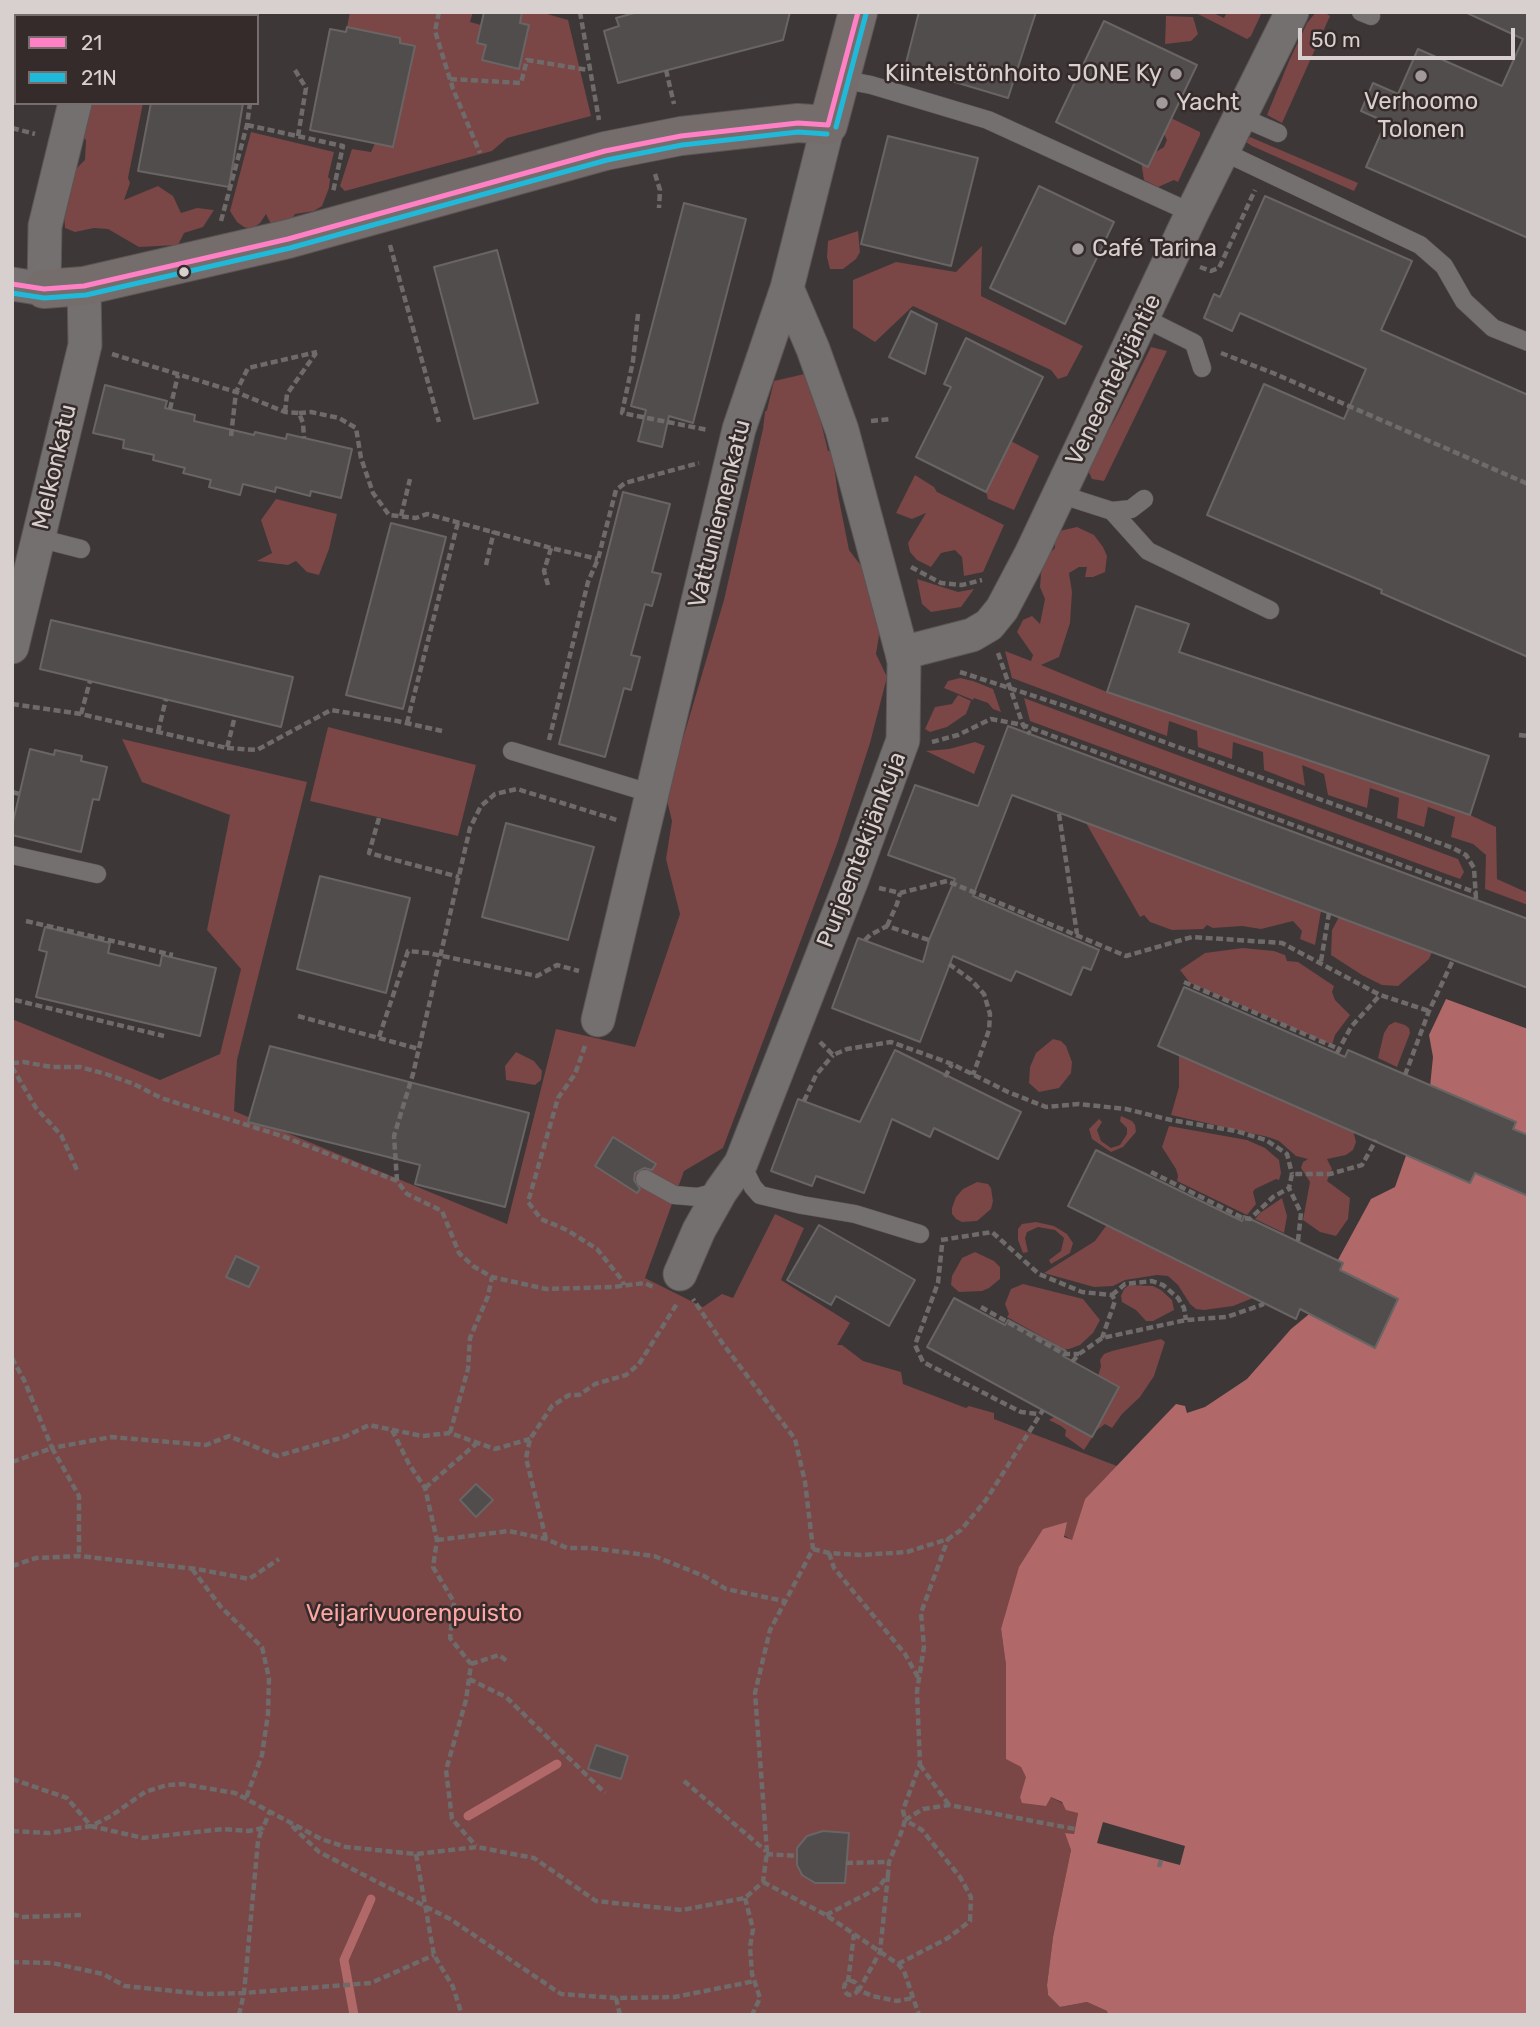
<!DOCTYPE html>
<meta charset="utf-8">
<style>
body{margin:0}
#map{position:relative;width:1540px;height:2027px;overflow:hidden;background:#3d3737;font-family:Rubik,sans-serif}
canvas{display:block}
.frame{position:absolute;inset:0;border:14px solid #d7d0cf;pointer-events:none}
.legend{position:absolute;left:14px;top:14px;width:245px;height:91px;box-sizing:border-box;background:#352b2a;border:2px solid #766d6c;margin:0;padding:9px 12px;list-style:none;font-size:21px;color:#d7d0cf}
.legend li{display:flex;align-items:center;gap:14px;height:35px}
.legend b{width:35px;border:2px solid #766d6c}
.scale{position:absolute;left:1298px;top:28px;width:217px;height:32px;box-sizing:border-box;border:4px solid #d7d0cf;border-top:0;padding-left:9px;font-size:21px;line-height:24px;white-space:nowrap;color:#d7d0cf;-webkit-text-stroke:5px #352b2a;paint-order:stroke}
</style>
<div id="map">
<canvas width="1540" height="2027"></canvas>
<div class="frame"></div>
<ul class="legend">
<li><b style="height:9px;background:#ff80c5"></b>21</li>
<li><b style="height:9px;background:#20b9da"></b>21N</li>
</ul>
<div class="scale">50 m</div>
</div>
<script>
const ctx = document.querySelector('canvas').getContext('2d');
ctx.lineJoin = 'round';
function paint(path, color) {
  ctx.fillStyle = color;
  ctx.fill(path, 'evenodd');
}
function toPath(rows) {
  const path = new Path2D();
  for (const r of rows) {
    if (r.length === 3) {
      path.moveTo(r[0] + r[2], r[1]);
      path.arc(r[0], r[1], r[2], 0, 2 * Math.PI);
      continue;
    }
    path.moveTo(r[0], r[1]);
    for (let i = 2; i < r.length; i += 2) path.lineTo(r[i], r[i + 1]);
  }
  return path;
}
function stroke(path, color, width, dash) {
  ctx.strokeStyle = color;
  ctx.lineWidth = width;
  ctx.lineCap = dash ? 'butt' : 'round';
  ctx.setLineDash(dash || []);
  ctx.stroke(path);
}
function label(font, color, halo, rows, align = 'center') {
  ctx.font = font + ' Rubik,sans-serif';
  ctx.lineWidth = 5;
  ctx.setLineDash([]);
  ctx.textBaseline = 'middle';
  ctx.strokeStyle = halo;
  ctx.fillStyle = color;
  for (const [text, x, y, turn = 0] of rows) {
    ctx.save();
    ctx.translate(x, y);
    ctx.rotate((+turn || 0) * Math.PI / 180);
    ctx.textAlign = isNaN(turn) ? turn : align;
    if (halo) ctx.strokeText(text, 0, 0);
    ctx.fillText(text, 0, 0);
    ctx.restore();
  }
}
paint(toPath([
 [350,12,473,12,470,22,481,25,486,45,482,60,518,69,529,26,520,23,522,12,540,12,568,20,591,116,507,138,492,151,345,191,340,186,352,149,371,152,375,143,394,147,400,114,401,76,409,78,415,46,400,43,400,38,347,27],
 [1194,12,1211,12,1224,18,1227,12,1262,12,1251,36,1247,39],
 [1316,12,1324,12,1330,16,1282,123,1267,115,1289,61,1307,23],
 [1166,16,1193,17,1198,34,1191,41,1165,44],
 [75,103,143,103,128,178,130,183,124,200,158,186,173,196,181,213,197,208,214,210,203,227,184,233,178,245,139,247,108,229,94,228,75,232,65,228,63,198,69,176,85,160,86,140,75,130],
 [1171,118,1200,132,1200,135,1178,182,1174,180,1158,187,1144,180,1141,161,1164,147,1167,140,1164,134],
 [251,132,334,152,328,177,330,179,329,188,322,206,314,211,295,214,290,222,271,224,266,214,260,223,252,229,244,227,237,222,230,211],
 [1250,137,1358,183,1354,191,1252,146,1246,142],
 [858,231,860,252,856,259,843,269,830,269,827,257,828,241],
 [982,246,981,296,1083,346,1067,376,1058,379,1051,370,913,306,875,342,853,328,853,280,896,262,956,272],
 [1151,347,1167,351,1104,481,1092,479,1087,468,1116,417],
 [809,373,828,451,832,451,838,495,849,550,872,580,881,623,876,654,887,677,870,743,837,844,723,1148,684,1171,645,1278,703,1307,722,1294,733,1298,775,1214,804,1228,781,1280,850,1323,837,1345,842,1345,863,1361,901,1372,903,1384,966,1408,969,1406,994,1413,994,1419,1117,1466,1085,1499,1072,1541,1064,1535,1066,1522,1001,1629,1006,1665,1006,1758,1021,1767,1027,1777,1020,1797,1051,1797,1078,1812,1074,1835,1066,1833,1071,1850,1053,1937,1047,1985,1048,1995,1060,2007,1087,2002,1107,2011,1108,2015,12,2015,12,1019,160,1080,220,1054,241,969,207,930,230,815,142,782,122,739,307,782,237,1060,234,1111,507,1224,556,1029,635,1047,680,914,666,859,672,821,666,796,724,600,763,429,765,412,767,410,774,381],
 [1011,441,1039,456,1014,510,988,499,986,492],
 [915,475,934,487,937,492,1004,525,983,572,964,576,962,557,955,550,941,553,931,567,917,560,910,552,908,543,926,513,912,519,896,513],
 [276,499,337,514,329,549,319,575,307,572,296,561,288,565,257,561,272,553,261,520],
 [1077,527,1094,535,1103,547,1107,556,1105,572,1093,577,1085,577,1087,567,1079,567,1069,573,1072,592,1070,623,1059,657,1041,665,1107,692,1470,815,1496,827,1497,879,1528,893,1528,905,1485,889,1486,855,1473,844,1451,837,1455,817,1428,807,1424,827,1397,818,1399,798,1370,788,1367,808,1328,795,1324,774,1302,765,1305,786,1264,770,1263,752,1233,742,1232,759,1198,747,1197,731,1169,721,1167,736,1012,678,1005,651,1031,661,1033,655,1017,632,1023,620,1032,616,1040,624,1045,599,1040,587,1042,560,1055,548,1055,532],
 [917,579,958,592,974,589,961,607,931,612,922,604],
 [960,678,973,681,993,689,1001,712,993,709,988,703,974,698,973,700,944,688,948,681],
 [958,695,971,701,966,714,947,727,930,732,925,729,935,707,952,704],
 [1024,698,1458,859,1464,872,1460,879,1030,721],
 [328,727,476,765,458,836,310,801],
 [975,742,985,746,974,774,926,751,949,749],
 [1086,823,1321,911,1315,945,1300,939,1302,931,1293,921,1261,929,1242,926,1213,928,1207,925,1203,929,1172,930,1150,922,1144,915,1140,917],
 [1339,917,1432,952,1429,959,1398,986,1382,985,1362,975,1331,955,1332,930],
 [1243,948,1274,951,1285,955,1287,961,1298,962,1334,986,1332,992,1335,1000,1350,1015,1335,1035,1332,1045,1190,983,1180,970,1205,953],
 [1395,1022,1405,1025,1409,1028,1410,1033,1397,1067,1378,1058,1384,1033,1389,1025],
 [1053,1039,1061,1041,1066,1046,1072,1062,1071,1073,1059,1088,1039,1092,1029,1083,1030,1067,1036,1053],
 [516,1052,534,1061,542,1071,541,1080,535,1085,506,1080,505,1066],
 [1179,1056,1353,1130,1356,1142,1353,1150,1346,1155,1327,1159,1332,1169,1327,1181,1350,1198,1348,1219,1336,1236,1320,1232,1303,1220,1310,1182,1301,1168,1303,1162,1308,1159,1296,1156,1279,1141,1268,1137,1171,1115,1179,1087],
 [1121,1116,1132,1121,1135,1125,1136,1132,1123,1147,1111,1152,1092,1139,1089,1129,1099,1119,1102,1122,1097,1130,1101,1141,1111,1148,1120,1145,1127,1134,1127,1128,1120,1121],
 [1169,1126,1247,1140,1265,1148,1279,1160,1281,1173,1279,1180,1276,1179,1255,1189,1253,1192,1256,1204,1247,1215,1177,1181,1178,1176,1176,1169,1162,1147],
 [977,1182,988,1184,991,1188,993,1201,991,1209,977,1221,962,1222,956,1219,952,1214,952,1208,956,1197,963,1189],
 [1282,1198,1287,1216,1284,1233,1255,1219,1260,1213],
 [1036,1222,1054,1226,1067,1234,1073,1243,1070,1253,1051,1264,1049,1260,1061,1251,1064,1238,1055,1230,1038,1227,1027,1232,1025,1238,1028,1252,1023,1253,1018,1240,1018,1229,1022,1224],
 [1106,1226,1149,1245,1253,1298,1233,1306,1204,1310,1196,1309,1190,1304,1178,1285,1168,1276,1157,1275,1125,1280,1113,1286,1094,1287,1044,1273,1095,1241],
 [975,1252,994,1261,1000,1267,1000,1279,989,1288,982,1291,959,1292,951,1285,952,1276,962,1258],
 [1023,1284,1083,1299,1100,1320,1093,1333,1080,1345,1069,1349,1064,1349,1007,1317,1009,1314,1005,1304,1011,1289],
 [1129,1285,1153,1286,1161,1290,1172,1300,1174,1310,1153,1321,1146,1321,1136,1310,1122,1302,1121,1296,1124,1289],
 [1161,1339,1165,1342,1154,1376,1140,1397,1122,1414,1112,1428,1105,1424,1097,1430,1084,1450,1065,1436,1066,1430,1061,1426,1049,1420,1056,1416,1092,1437,1098,1376,1101,1366,1100,1360,1104,1354,1112,1351]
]), '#7a4646');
paint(toPath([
 [1446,999,1528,1029,1528,2015,1108,2015,1107,2011,1087,2002,1060,2007,1048,1995,1047,1985,1053,1937,1071,1850,1065,1833,1074,1834,1078,1813,1066,1810,1062,1802,1051,1797,1046,1806,1022,1803,1020,1797,1026,1777,1021,1767,1006,1759,1006,1665,1001,1629,1019,1567,1043,1529,1067,1522,1064,1537,1072,1540,1085,1499,1176,1404,1185,1406,1187,1413,1205,1407,1247,1379,1291,1329,1308,1315,1371,1199,1395,1187,1430,1087,1433,1057,1429,1035]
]), '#b06868');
paint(toPath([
 [1103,1822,1185,1846,1180,1865,1097,1843]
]), '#3d3737');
stroke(toPath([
 [468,1816,557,1764],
 [354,2015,344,1960,371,1899]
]), '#b06868', 9);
const building = toPath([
 [484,12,522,12,520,23,529,25,519,69,482,60,486,45,477,43,484,12],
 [638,12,790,12,783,40,618,83,604,31,619,26,616,18,638,12],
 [919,12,1036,12,1008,98,905,67,919,12],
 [1465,12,1528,12,1528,238,1366,167,1386,122,1361,111,1373,83,1398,94,1418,49,1502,86,1523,39,1465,12],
 [1104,21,1197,65,1148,167,1056,122,1104,21],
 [347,27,400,38,400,43,415,46,393,147,310,130,330,29,346,32,347,27],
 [151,103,243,103,229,187,138,171,151,103],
 [888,136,978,158,951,266,861,244,888,136],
 [1039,186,1114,222,1065,324,990,288,1039,186],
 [1265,196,1412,261,1381,330,1528,395,1528,657,1381,593,1382,590,1207,515,1264,384,1344,419,1366,369,1240,313,1232,331,1204,318,1214,294,1220,297,1265,196],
 [684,203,746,219,693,423,669,416,662,447,638,441,646,410,631,406,684,203],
 [497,250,538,403,474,419,434,267,497,250],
 [911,311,937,324,925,374,889,357,911,311],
 [966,338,1043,377,986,492,916,457,951,387,944,384,966,338],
 [105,385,167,401,165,408,195,415,194,421,254,435,255,432,286,439,287,434,352,449,341,498,311,491,310,496,276,487,275,492,243,484,240,495,209,487,211,480,183,473,185,468,153,460,154,455,123,448,124,440,93,433,105,385],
 [623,492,670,504,652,572,661,574,652,606,645,604,631,655,640,657,631,690,624,688,605,757,559,744,623,492],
 [391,523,446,537,403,709,346,695,391,523],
 [1136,606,1189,624,1179,652,1489,756,1470,815,1107,692,1136,606],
 [51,620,293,677,281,727,40,669,51,620],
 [1008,726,1528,919,1528,988,1012,795,973,896,1099,950,1091,970,1083,967,1071,995,1016,971,1011,981,953,956,920,1042,832,1008,858,938,923,962,929,940,955,879,888,855,915,785,978,806,1008,726],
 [30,749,54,755,55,750,82,756,81,761,107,767,99,800,93,799,81,852,12,835,12,826,30,749],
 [506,823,594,847,568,940,482,917,506,823],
 [320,876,410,898,386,993,297,969,320,876],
 [45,927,110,943,108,953,160,966,162,955,216,968,200,1036,36,997,47,952,39,950,45,927],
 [1184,987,1345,1057,1348,1050,1516,1122,1513,1129,1528,1135,1528,1196,1475,1173,1470,1183,1158,1046,1184,987],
 [270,1046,529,1113,505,1207,415,1184,420,1165,248,1122,270,1046],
 [895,1050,1021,1112,998,1159,934,1128,930,1137,892,1119,864,1193,816,1176,812,1186,771,1171,798,1099,860,1122,895,1050],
 [613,1137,656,1164,652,1170,644,1168,635,1173,634,1180,640,1189,637,1193,595,1166,613,1137],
 [1096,1150,1242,1221,1244,1216,1343,1263,1340,1270,1398,1299,1375,1348,1300,1309,1296,1319,1068,1206,1096,1150],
 [819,1225,915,1280,889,1326,836,1296,831,1305,787,1280,819,1225],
 [236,1256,259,1267,249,1287,226,1277,236,1256],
 [954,1298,1005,1325,1008,1320,1066,1351,1063,1356,1119,1387,1092,1437,927,1347,954,1298],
 [476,1484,493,1500,476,1517,460,1500,476,1484],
 [596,1745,628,1756,621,1779,588,1769,596,1745],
 [823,1831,849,1833,845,1883,815,1883,802,1875,797,1865,797,1848,807,1836,823,1831]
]);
paint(building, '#524d4d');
stroke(building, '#6a6565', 2);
const lane = toPath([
 [1361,12,1371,16],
 [840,79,871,85,988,120,1192,213],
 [1241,117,1278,133],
 [1224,152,1420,245,1444,266,1464,301,1493,328,1528,342],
 [1144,318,1194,343,1202,368],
 [1059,494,1112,511,1131,509,1144,499],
 [1112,511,1148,551,1270,610],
 [38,538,81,549],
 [512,751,653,794],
 [12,855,97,874],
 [741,1163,753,1187,760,1195,802,1205,855,1214,920,1234],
 [645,1179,674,1195,698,1197,720,1191]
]);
const street = toPath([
 [95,16,96,12],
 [12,284,44,289,45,226,75,103],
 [12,647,85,345,84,286],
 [902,653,972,635,989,625,1002,609,1031,554,1192,213,1292,12],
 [598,1020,739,429,787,288,828,125],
 [680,1274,699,1230,721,1191,741,1163,853,877,903,740,904,662,902,653,842,430,813,349,787,288]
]);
const secondary = toPath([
 [44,289,84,286,288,239,605,151,681,136,798,123,828,125,858,12]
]);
stroke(lane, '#5b5555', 19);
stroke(street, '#5b5555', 35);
stroke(secondary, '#5b5555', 40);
stroke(toPath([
 [439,12,435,31,453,89,480,153],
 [580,12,599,120],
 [295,70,306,88,298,136],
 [666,70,674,104],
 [450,79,521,83,527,60,588,70],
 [247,125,343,146,333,192],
 [12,128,35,134],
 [655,174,660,190,659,208],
 [221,221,247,125,250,103],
 [390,245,439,422],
 [1200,267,1211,271,1219,268,1255,190],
 [638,314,633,361,622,413,708,430],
 [1221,353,1273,373,1528,484],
 [112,354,236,392,285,412,299,413,303,423,304,438],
 [170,409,178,375],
 [285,412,287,394,316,353],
 [299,413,311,412,339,418,356,428,361,458,373,493,389,515,416,518,427,514,551,548,598,559],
 [871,421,890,419],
 [231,436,236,392,248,368,317,352],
 [401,516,410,479],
 [486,565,494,531],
 [911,567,941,583,962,585,982,580],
 [548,585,544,571,551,548],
 [998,653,1023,725,1030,734],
 [960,672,1077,710,1453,848,1466,855,1474,868,1476,899],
 [12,704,81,714,227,748,235,716],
 [81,714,90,681],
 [407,723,458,522],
 [158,732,166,699],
 [1519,735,1528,736],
 [549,740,588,582,598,559,616,490,625,483,699,463],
 [932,742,958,735,991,719,1023,725,1477,893],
 [227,748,257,750,331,710,397,721,442,731],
 [12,792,20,794],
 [1059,814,1077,934],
 [379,818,369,853,459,877],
 [879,888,900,893,947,881,1126,956,1192,937,1282,943,1380,995,1429,1011],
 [26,921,173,955],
 [887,926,897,904,900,893],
 [865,940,870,935,887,926,929,940],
 [1321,961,1329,913],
 [949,964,971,980,984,994,990,1014,989,1030,973,1075],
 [1184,982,1339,1049],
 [15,1000,164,1036],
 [298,1016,419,1049],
 [379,1037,408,951,428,953,537,976,557,965,579,971],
 [820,1042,833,1055,847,1049,891,1042,952,1064,1008,1092,1046,1107,1079,1104,1126,1109,1171,1120,1236,1131,1266,1140,1287,1154,1292,1174],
 [585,1046,575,1074,558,1098,528,1202,541,1219,567,1230,597,1249,622,1280,624,1285],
 [1337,1053,1351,1027,1380,995],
 [12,1063,24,1062,51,1067,80,1067,106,1074,134,1084,161,1098,282,1136,397,1181,407,1194,442,1211,459,1253,473,1266,492,1277,546,1289,613,1287,645,1283,653,1287],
 [12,1067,36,1108,61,1135,77,1170],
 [1405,1075,1429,1011,1453,960],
 [945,1077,952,1064],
 [804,1101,816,1075,833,1055],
 [1151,1172,1243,1218,1250,1219,1273,1197,1289,1188],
 [397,1181,394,1136,413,1074,470,828,481,806,495,794,517,789,617,820],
 [941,1240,992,1232,1039,1274,1082,1292,1112,1295,1115,1301,1102,1338],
 [1298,1241,1301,1213,1289,1188,1292,1174,1330,1174,1362,1165,1376,1140],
 [942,1245,938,1283,915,1345,923,1362,1021,1412,1039,1414],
 [1112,1295,1125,1284,1152,1281,1163,1285,1178,1298,1184,1308,1186,1320],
 [981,1307,1064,1354,1079,1354],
 [12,1358,24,1380,52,1448,111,1437,206,1445,229,1436,277,1456,344,1437,369,1425,422,1436,450,1433,495,1449,530,1439],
 [1072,1362,1079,1354,1102,1338,1186,1320,1227,1317,1264,1304],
 [392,1430,409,1464,425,1488,437,1540,433,1567,454,1602,450,1638,471,1664,466,1700,446,1770,452,1819,476,1846],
 [450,1433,468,1369,470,1338,488,1296,492,1277],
 [12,1462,52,1448,79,1496,79,1556],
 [425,1488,477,1443],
 [546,1539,526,1458,530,1439,552,1406,569,1395,579,1395,595,1384,626,1375,639,1364,678,1302],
 [437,1540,509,1531,546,1539,567,1548,591,1548,654,1556,704,1576,726,1589,784,1601],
 [813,1549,829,1553,861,1555,907,1552,948,1539,961,1530,986,1500,1043,1410],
 [829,1553,834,1568,905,1654,919,1679],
 [12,1566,36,1558,79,1556,197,1569,249,1579,279,1559],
 [192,1569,221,1607,262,1647,269,1678,268,1714,262,1755,246,1798],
 [471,1664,499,1655,508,1662],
 [469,1679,506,1697,605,1793],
 [920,1765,949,1805],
 [12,1779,67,1798,91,1826,143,1838,223,1829,249,1831,263,1828,270,1811],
 [684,1781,766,1851],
 [905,1820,923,1809,949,1805,1075,1829],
 [292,1826,319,1852,450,1919,561,1994,616,1998,675,1997,755,1981],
 [12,1831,49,1833,91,1826,111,1816,145,1792,167,1785,182,1784,235,1793,321,1839,346,1847,416,1854,477,1847,534,1858,596,1901,682,1910,745,1898,763,1882,767,1852,755,1693,770,1630,813,1549,805,1482,795,1439,723,1344,693,1299],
 [416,1854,434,1955,453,1987,462,2015],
 [766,1854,797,1856],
 [846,1863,889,1862],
 [1159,1867,1161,1860],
 [888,1875,880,1952,859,1990,872,1996,897,2001,913,1998],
 [763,1882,826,1915,898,1964,904,1971,919,2015],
 [745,1898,753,1929,750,1947,752,1974,760,1998,752,2015],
 [12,1914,21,1917,81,1915],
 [826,1915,878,1888,888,1875,889,1862,903,1828,905,1820,903,1810,920,1764,917,1691,924,1647,921,1613,948,1539],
 [12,1962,52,1963,103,1974,125,1986,203,1994,244,1993,371,1983,434,1955],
 [898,1964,948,1938,970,1921,971,1897,960,1877,922,1830,905,1820],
 [851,1988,7],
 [848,1982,854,1934],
 [616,1998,620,2015],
 [239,2015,244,1993,258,1841,262,1829]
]), '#6f6b6a', 4.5, [7, 3.5]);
stroke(lane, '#74706f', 18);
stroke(street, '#74706f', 33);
stroke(secondary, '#746d6c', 38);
stroke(toPath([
 [828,125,858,12],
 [12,284,44,289,84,286,288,239,605,151,681,136,798,123,828,125]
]), '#ff80c5', 5);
stroke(toPath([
 [836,127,866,14],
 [12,293,44,298,86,295,290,248,607,160,682,145,798,132,827,134]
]), '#20b9da', 5);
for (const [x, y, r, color] of [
 [1176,74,7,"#a19a9a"],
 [1421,76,7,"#a19a9a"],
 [1162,103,7,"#a19a9a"],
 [1078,249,7,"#a19a9a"],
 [184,272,6,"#d7d0cf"]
]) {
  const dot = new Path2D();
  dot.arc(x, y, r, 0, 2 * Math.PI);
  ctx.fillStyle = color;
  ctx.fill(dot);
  stroke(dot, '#352b2a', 2.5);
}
label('24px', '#d7d0cf', '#352b2a', [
 ["Kiinteistönhoito JONE Ky",1162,74,"right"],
 ["Verhoomo",1421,102,"center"],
 ["Tolonen",1421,130,"center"],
 ["Yacht",1176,103],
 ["Café Tarina",1092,249]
], 'left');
label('24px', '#d7d0cf', '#352b2a', [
 ["Veneentekijäntie",1114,380,-64],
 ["Melkonkatu",55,467,-77],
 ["Vattuniemenkatu",720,514,-76],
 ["Purjeentekijänkuja",862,850,-69]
]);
label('24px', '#fda6a4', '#352b2a', [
 ["Veijarivuorenpuisto",414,1614]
]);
</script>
